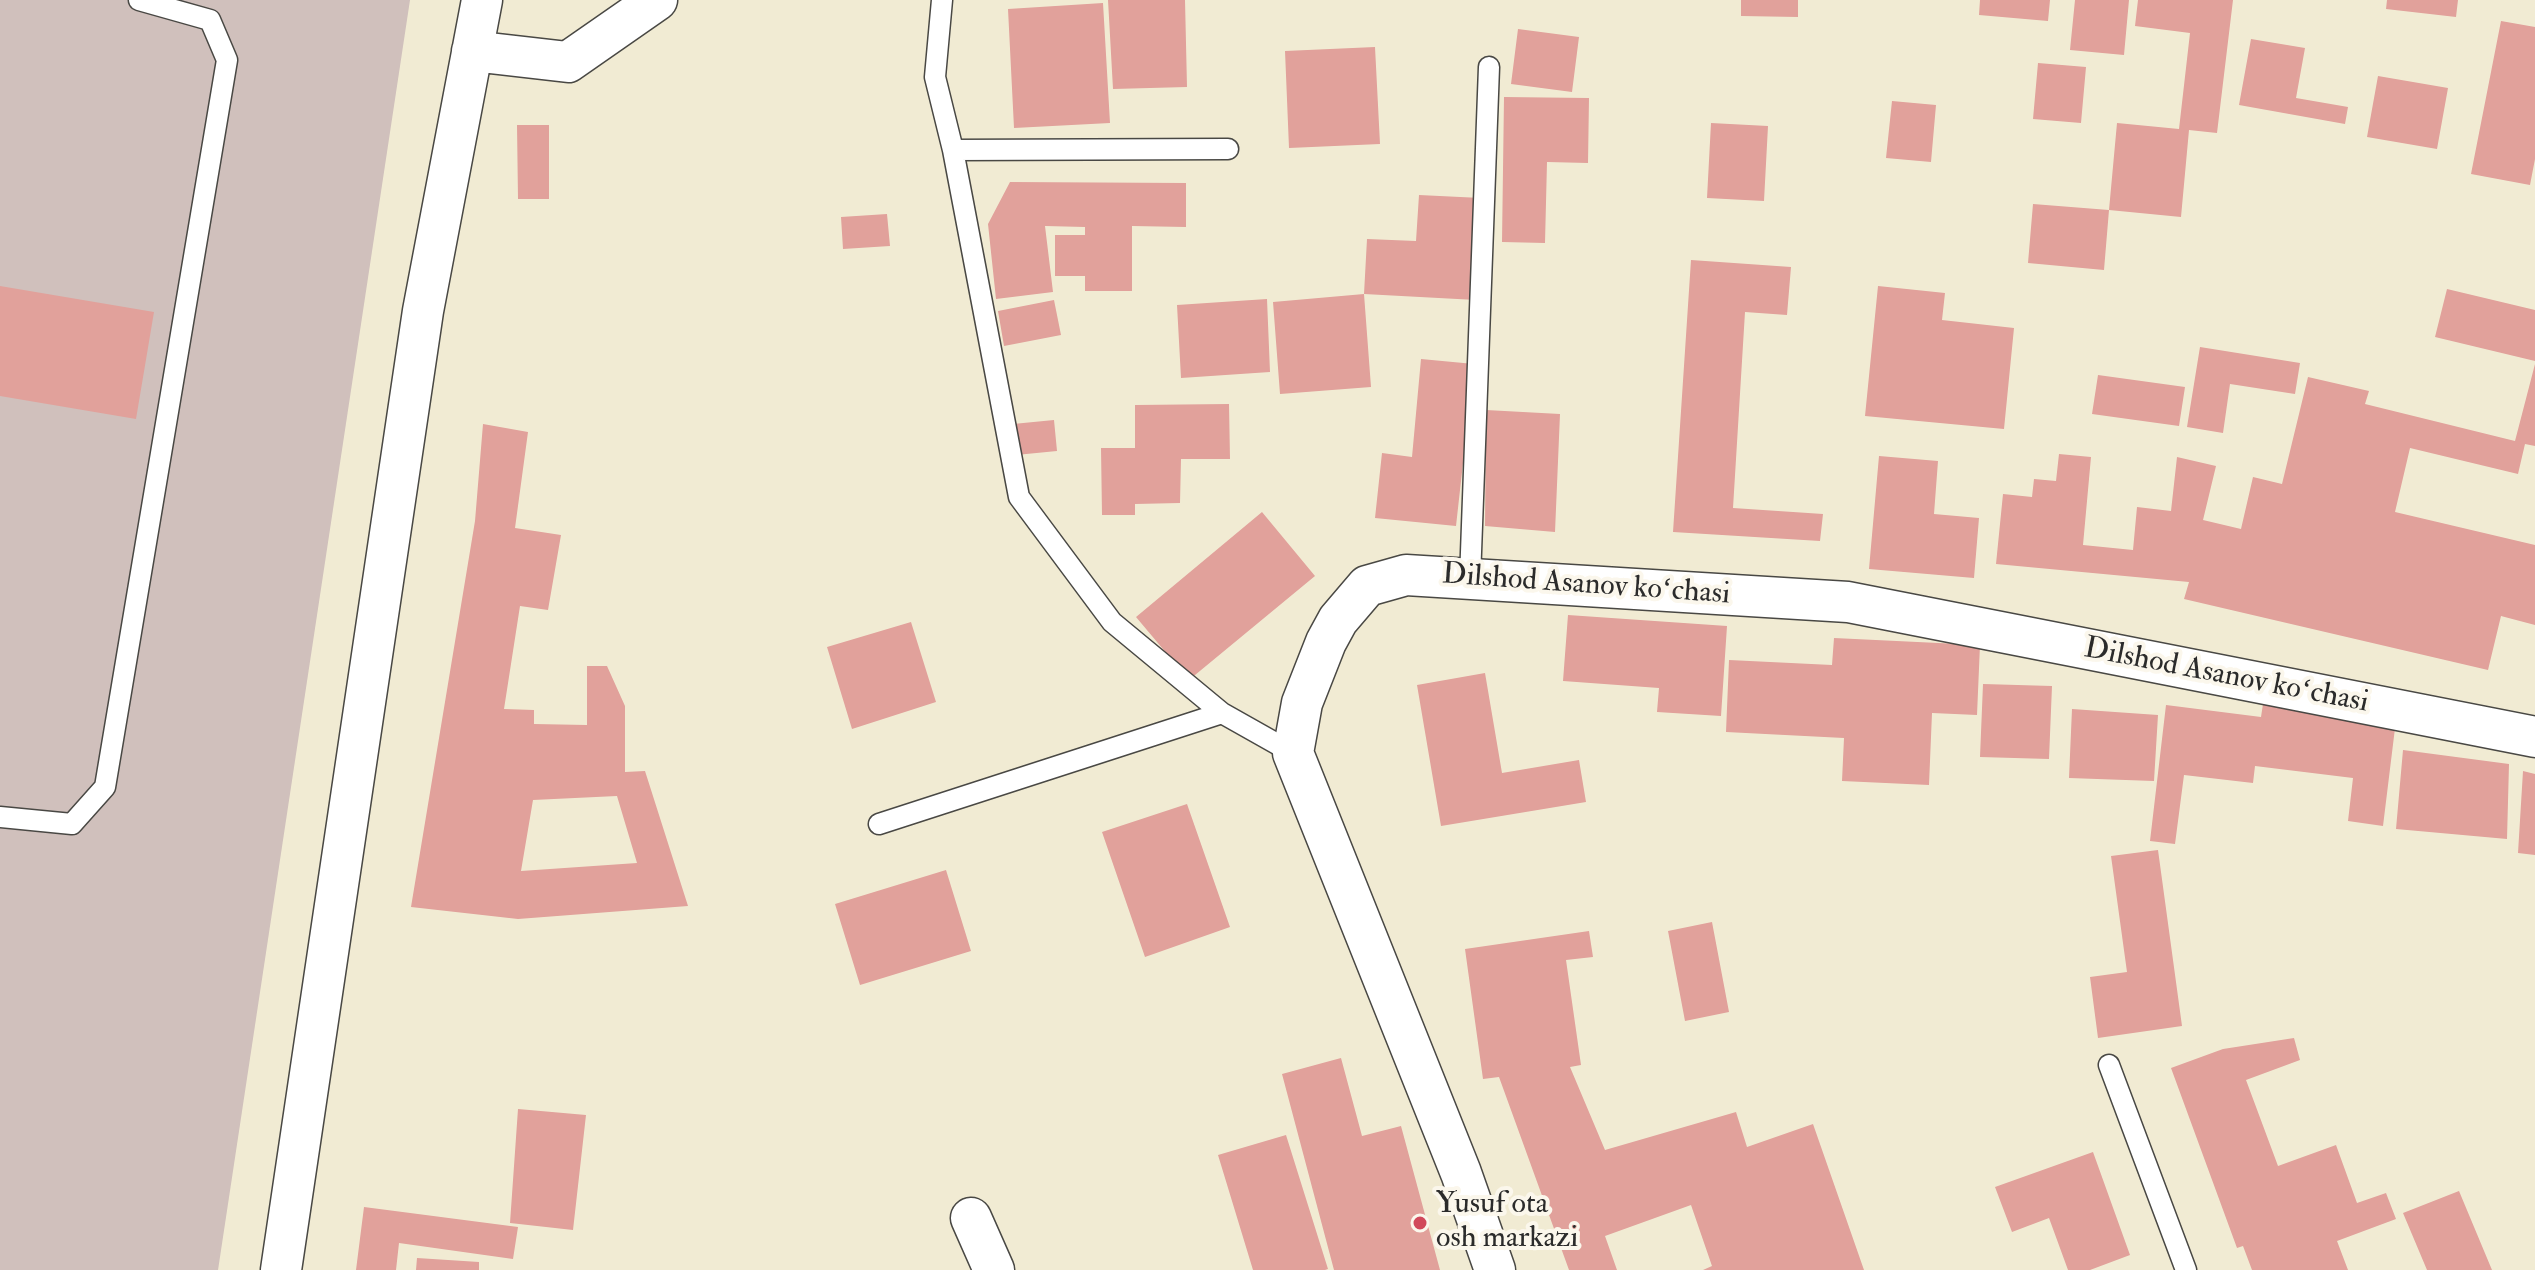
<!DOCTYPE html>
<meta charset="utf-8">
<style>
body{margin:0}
canvas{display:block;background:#f1ebd3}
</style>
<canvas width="2535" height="1270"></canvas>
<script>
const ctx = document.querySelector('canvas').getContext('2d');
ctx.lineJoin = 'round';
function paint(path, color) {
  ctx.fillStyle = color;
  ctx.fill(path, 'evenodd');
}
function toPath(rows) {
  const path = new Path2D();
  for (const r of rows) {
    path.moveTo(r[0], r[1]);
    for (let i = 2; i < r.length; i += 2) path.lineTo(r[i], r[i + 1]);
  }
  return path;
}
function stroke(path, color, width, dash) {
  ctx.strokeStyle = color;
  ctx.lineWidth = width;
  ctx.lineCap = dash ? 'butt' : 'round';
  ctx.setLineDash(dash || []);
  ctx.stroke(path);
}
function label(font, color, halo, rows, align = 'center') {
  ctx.font = font + ' "IM FELL Double Pica",serif';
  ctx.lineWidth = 8;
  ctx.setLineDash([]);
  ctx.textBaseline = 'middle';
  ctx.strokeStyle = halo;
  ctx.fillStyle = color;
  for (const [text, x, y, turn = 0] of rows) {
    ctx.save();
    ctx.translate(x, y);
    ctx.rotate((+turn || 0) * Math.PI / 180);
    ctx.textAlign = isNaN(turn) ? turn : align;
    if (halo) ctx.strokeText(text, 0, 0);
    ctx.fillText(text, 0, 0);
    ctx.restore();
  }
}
paint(toPath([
 [0,0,410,0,218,1270,0,1270]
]), '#d0c0bc');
paint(toPath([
 [1108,0,1185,0,1187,87,1113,89],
 [1741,0,1798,0,1798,17,1741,16],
 [1980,0,2050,0,2048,21,1979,15],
 [2075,0,2129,0,2124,55,2070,50],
 [2138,0,2233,0,2217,133,2189,130,2181,217,2109,210,2117,123,2179,129,2190,33,2135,26],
 [2387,0,2458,0,2456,17,2386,9],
 [1103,3,1110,123,1014,128,1008,9],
 [2501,21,2535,27,2535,159,2530,185,2471,174],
 [1518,29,1579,37,1572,92,1511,84],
 [2251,39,2305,48,2296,98,2348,107,2345,124,2239,105],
 [1375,47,1380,144,1289,148,1285,51],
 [2038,63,2086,67,2081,123,2033,119],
 [2378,76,2448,88,2437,149,2367,137],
 [1504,97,1589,98,1588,163,1547,162,1545,243,1502,242],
 [1892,101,1936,105,1931,162,1886,158],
 [1711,123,1768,126,1764,201,1707,198],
 [517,125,549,125,549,199,518,199],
 [1010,182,1186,183,1186,227,1132,226,1132,291,1085,291,1085,276,1055,276,1055,235,1085,235,1085,227,1045,226,1053,292,996,299,988,224],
 [1419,195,1481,198,1476,300,1364,294,1367,239,1416,241],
 [2033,204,2109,210,2104,270,2028,263],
 [887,214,890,246,843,249,841,217],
 [1691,260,1791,267,1787,315,1745,312,1733,508,1823,514,1820,541,1673,532],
 [0,286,154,312,136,419,0,396],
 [1878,286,1945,293,1942,320,2014,328,2004,429,1865,416],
 [2447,289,2535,310,2535,361,2435,337],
 [1364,294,1371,387,1280,394,1273,302],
 [1267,299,1270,372,1181,378,1177,305],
 [1054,300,1061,335,1004,346,998,311],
 [2200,347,2300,363,2295,394,2230,384,2223,433,2187,427],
 [1421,359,1474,364,1456,526,1375,518,1382,453,1412,457],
 [2535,364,2535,446,2525,444,2518,474,2410,448,2395,512,2535,545,2535,625,2501,616,2488,670,2184,599,2189,582,1996,564,2003,494,2032,497,2034,479,2056,481,2059,454,2091,457,2083,545,2133,550,2137,507,2171,511,2177,457,2216,466,2203,520,2241,529,2253,477,2282,484,2308,377,2369,391,2365,404,2515,441],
 [2098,375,2185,387,2179,426,2092,414],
 [1229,404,1230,459,1181,459,1180,503,1135,504,1135,515,1102,515,1101,448,1135,448,1135,405],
 [1486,410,1560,414,1555,532,1485,526],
 [1054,420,1057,451,1016,455,1013,424],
 [483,424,528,432,515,528,561,535,548,610,520,606,504,709,534,710,534,724,587,725,587,666,607,666,625,706,625,772,645,771,688,906,518,919,411,907,475,521],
 [617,796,637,863,521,871,533,800],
 [1879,456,1938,461,1934,514,1979,518,1974,578,1869,569],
 [1262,512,1315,576,1189,680,1136,617],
 [1568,615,1727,626,1721,716,1657,712,1659,688,1563,681],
 [911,622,936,702,852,729,827,647],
 [1834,638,1980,645,1977,715,1932,713,1929,785,1842,781,1844,738,1726,732,1729,660,1832,665],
 [1485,673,1502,773,1579,760,1586,802,1441,826,1417,685],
 [1983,684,2052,686,2049,759,1980,757],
 [2263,704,2396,720,2383,826,2348,821,2353,778,2255,766,2253,783,2184,775,2175,844,2150,841,2166,705,2261,717],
 [2072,709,2158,715,2154,781,2069,778],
 [2403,750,2509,764,2507,839,2396,829],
 [2523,771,2535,774,2535,855,2518,853],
 [1187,804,1230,927,1145,957,1102,832],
 [2158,850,2182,1026,2098,1038,2090,977,2127,972,2111,856],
 [946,870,971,951,860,985,835,904],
 [1712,922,1729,1012,1685,1021,1668,931],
 [1589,931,1593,957,1566,960,1581,1065,1570,1067,1605,1150,1736,1112,1747,1147,1813,1124,1864,1270,1703,1270,1712,1266,1691,1205,1605,1236,1617,1270,1569,1270,1499,1077,1483,1079,1465,949],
 [2294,1038,2300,1060,2246,1080,2278,1166,2336,1145,2357,1203,2386,1193,2396,1219,2337,1241,2348,1270,2252,1270,2243,1246,2237,1248,2171,1068,2223,1049],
 [1341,1058,1362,1136,1401,1126,1440,1270,1334,1270,1282,1074],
 [518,1109,586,1115,573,1230,510,1223],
 [1286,1135,1328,1269,1325,1270,1253,1270,1218,1155],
 [2093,1152,2130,1255,2090,1270,2068,1270,2049,1218,2012,1232,1995,1187],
 [2459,1191,2492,1270,2427,1270,2403,1213],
 [364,1207,518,1227,513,1259,399,1243,396,1270,356,1270],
 [417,1258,479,1262,479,1270,416,1270]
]), '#e1a19b');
const lane = toPath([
 [942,0,935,77,953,150,1019,497,1112,622,1222,713,1293,753],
 [953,150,1228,149],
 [1470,579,1489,67],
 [0,817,72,824,105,787,227,60,210,20,139,0],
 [879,824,1222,713],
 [2109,1065,2186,1270]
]);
const street = toPath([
 [472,51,568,62,657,0],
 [971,1218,994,1270],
 [281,1270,423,311,482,0],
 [1495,1270,1461,1173,1293,753,1302,703,1326,642,1338,620,1367,586,1406,575,1848,602,2535,737]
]);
stroke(lane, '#494844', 23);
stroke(street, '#494844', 43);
stroke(lane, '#fff', 20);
stroke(street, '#fff', 40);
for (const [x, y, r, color] of [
 [1420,1223,8,"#d1495b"]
]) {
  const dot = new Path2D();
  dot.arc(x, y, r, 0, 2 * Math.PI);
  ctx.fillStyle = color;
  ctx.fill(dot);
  stroke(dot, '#fbf7ec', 3);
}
label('30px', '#2b2b2b', '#fbf7ec', [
 ["Dilshod Asanov koʻchasi",1586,586,4],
 ["Dilshod Asanov koʻchasi",2226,677,11]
]);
label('30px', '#2b2b2b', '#fbf7ec', [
 ["Yusuf ota",1436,1206],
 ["osh markazi",1436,1240]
], 'left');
</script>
